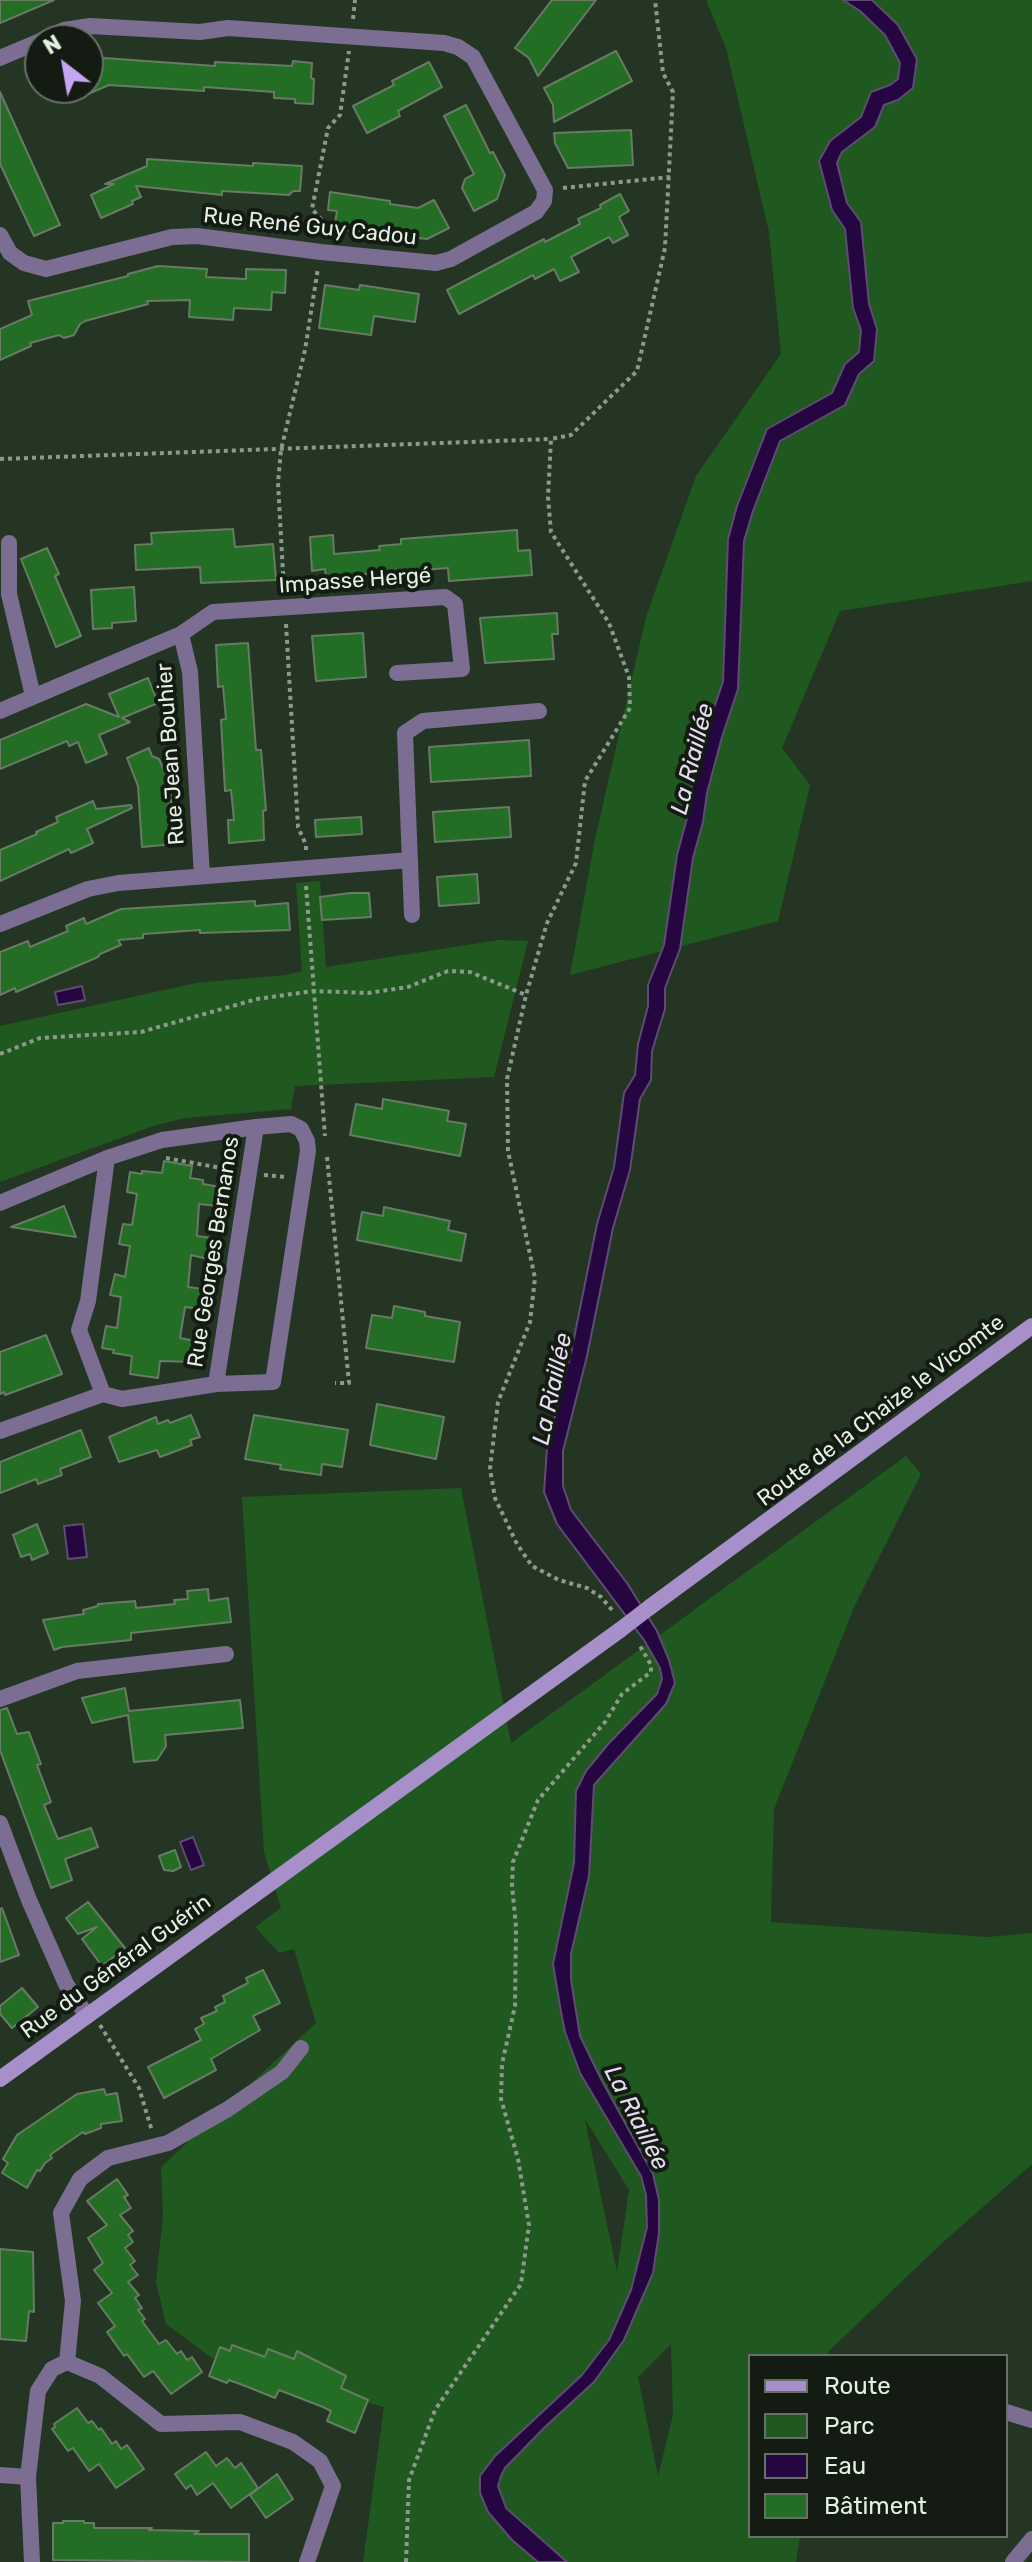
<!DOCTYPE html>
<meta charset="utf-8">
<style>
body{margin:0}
#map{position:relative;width:1032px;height:2562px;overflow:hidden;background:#243623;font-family:Rubik,sans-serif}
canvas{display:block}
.legend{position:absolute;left:748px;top:2354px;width:260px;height:184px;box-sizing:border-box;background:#131b12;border:2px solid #677066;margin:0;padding:10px 14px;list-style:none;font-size:24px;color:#e5f0e4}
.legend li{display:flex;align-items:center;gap:16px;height:40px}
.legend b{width:40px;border:2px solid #677066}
.north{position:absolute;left:24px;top:24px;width:80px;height:80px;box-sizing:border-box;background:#131b12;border:2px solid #677066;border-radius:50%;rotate:329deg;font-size:22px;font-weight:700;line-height:32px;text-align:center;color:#e5f0e4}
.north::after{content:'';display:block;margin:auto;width:28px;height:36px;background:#c6a6f0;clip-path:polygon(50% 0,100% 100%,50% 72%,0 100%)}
</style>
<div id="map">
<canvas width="1032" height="2562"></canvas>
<ul class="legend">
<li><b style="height:10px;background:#a78fc9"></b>Route</li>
<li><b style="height:22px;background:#1f591f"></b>Parc</li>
<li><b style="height:22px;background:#260641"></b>Eau</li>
<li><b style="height:22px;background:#236d24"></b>Bâtiment</li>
</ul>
<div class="north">N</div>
</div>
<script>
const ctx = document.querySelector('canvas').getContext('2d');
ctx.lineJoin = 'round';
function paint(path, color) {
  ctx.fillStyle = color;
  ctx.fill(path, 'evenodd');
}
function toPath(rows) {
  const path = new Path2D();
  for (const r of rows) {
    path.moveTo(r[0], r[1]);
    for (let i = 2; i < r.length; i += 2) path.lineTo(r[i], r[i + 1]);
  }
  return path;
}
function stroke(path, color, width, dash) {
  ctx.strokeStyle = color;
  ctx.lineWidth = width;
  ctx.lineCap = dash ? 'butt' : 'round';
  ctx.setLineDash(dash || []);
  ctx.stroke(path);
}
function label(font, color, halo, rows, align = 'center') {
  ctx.font = font + ' Rubik,sans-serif';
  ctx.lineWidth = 8;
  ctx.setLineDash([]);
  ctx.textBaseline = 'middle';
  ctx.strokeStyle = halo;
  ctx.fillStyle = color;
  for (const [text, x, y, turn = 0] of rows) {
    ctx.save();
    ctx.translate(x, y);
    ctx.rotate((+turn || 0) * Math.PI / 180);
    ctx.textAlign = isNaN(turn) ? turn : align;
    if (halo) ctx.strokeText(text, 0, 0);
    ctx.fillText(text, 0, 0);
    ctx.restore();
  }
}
paint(toPath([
 [706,0,1032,0,1032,581,840,611,782,748,810,785,778,921,570,975,595,839,646,617,696,476,781,354,769,232,726,48],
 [320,881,326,967,499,940,528,941,494,1077,295,1086,291,1109,185,1118,153,1126,0,1182,0,1026,196,983,286,975,302,971,296,883],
 [906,1456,921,1474,855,1605,774,1809,771,1922,988,1937,1032,1933,1032,2164,941,2244,829,2351,828,2356,750,2356,750,2536,800,2536,796,2562,363,2562,384,2407,212,2358,166,2324,156,2282,163,2216,161,2167,316,2023,294,1949,279,1953,255,1927,281,1908,264,1852,242,1497,461,1488,511,1743],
 [585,2119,629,2190,617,2272,585,2120],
 [671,2344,673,2415,658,2476,638,2377]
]), '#1f591f');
const water = toPath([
 [843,0,872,0,898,25,917,59,913,88,898,100,884,105,875,127,842,152,837,163,847,203,861,222,869,304,877,329,874,361,859,374,845,405,780,441,753,511,744,541,738,689,722,737,707,793,703,822,693,858,680,949,665,988,665,1009,652,1051,651,1080,640,1099,630,1170,613,1228,587,1356,563,1451,563,1486,571,1510,627,1583,657,1631,669,1660,675,1683,666,1704,594,1785,589,1876,571,1954,571,1980,580,2036,601,2079,653,2174,659,2200,659,2233,653,2273,624,2340,594,2382,545,2427,505,2468,501,2476,498,2486,506,2508,567,2562,538,2562,512,2540,488,2512,480,2493,480,2476,495,2456,582,2375,609,2340,631,2290,647,2227,646,2195,641,2176,580,2073,565,2032,561,2012,553,1964,574,1863,576,1791,586,1771,609,1743,657,1694,662,1679,660,1668,644,1640,557,1524,544,1492,547,1448,571,1353,597,1224,614,1167,624,1093,635,1075,638,1044,648,1006,648,985,664,945,677,855,687,818,691,790,705,733,723,682,728,539,737,506,767,429,832,393,845,364,859,352,861,330,853,308,845,229,832,210,819,161,830,141,861,117,871,92,890,85,898,79,900,63,885,35,860,11,843,0],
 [82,986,85,1000,58,1005,55,992,82,986],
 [83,1524,87,1557,68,1559,64,1526,83,1524],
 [193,1837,204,1865,191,1870,180,1842,193,1837]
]);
paint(water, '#260641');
stroke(water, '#5f4c72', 2);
const building = toPath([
 [0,0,54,0,0,23,0,0],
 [552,0,596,0,538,76,529,58,515,48,552,0],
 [616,51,632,81,554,122,553,105,544,88,616,51],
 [104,58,215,66,215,62,292,66,293,61,312,63,311,78,314,79,313,104,295,103,295,99,274,98,274,92,204,87,204,91,109,85,88,94,88,65,104,58],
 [429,62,442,87,398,111,400,116,367,133,353,106,394,85,392,81,429,62],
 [0,92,60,225,34,236,0,164,0,92],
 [466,105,490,153,493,152,505,175,497,199,474,211,462,188,465,179,474,174,444,116,466,105],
 [631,130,633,165,568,168,555,143,554,133,631,130],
 [147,159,253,166,253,163,302,166,300,191,293,191,289,195,222,191,222,195,136,186,141,197,132,201,133,204,101,218,91,195,114,184,105,184,147,166,147,159],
 [330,192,390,201,390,204,418,208,434,200,449,228,427,239,334,229,337,211,328,210,330,192],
 [620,194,629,211,619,217,628,235,613,243,609,237,571,257,579,272,560,281,554,269,535,279,533,275,459,314,447,290,544,239,545,242,580,224,578,219,601,208,600,205,620,194],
 [158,266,207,269,206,277,246,279,246,269,286,270,285,293,272,292,271,310,234,308,233,320,189,317,190,300,147,301,148,304,85,321,80,324,74,335,64,338,59,335,30,343,31,346,0,360,0,329,32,315,28,301,128,276,128,274,158,266],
 [325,285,359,290,360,285,419,294,415,322,374,316,371,335,319,328,325,285],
 [233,529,235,547,273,544,276,580,201,583,200,567,136,570,135,545,152,544,151,533,233,529],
 [517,530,518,551,530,550,532,575,449,581,448,568,326,577,325,569,312,571,310,537,333,535,334,554,380,550,379,546,401,544,401,539,517,530],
 [47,548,59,574,55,576,81,636,56,647,21,559,47,548],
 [134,587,136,621,112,623,112,628,93,629,91,590,134,587],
 [557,613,558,634,552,634,554,659,485,663,480,618,557,613],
 [363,633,366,677,316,681,312,636,363,633],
 [248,643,256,750,261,750,266,810,263,811,264,840,229,843,228,820,234,820,231,790,225,791,221,720,226,719,223,686,218,687,216,645,248,643],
 [148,678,158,703,122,718,130,722,99,735,107,754,86,763,78,742,69,746,67,741,0,769,0,740,86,704,119,717,109,694,148,678],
 [529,740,531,776,431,782,429,747,529,740],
 [149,748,152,756,159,759,170,784,174,844,142,847,138,786,127,758,149,748],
 [93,801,96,809,131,805,132,808,87,829,93,843,71,853,69,849,0,881,0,850,37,834,36,832,58,822,56,817,93,801],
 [509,807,511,837,435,842,433,812,509,807],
 [361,817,362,834,316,837,315,820,361,817],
 [477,874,479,903,439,906,437,877,477,874],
 [350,893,369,893,371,917,322,920,320,897,350,893],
 [255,901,255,906,288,903,290,930,200,933,200,930,143,934,143,938,118,940,121,945,100,954,98,957,16,992,15,988,0,995,0,952,28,941,30,947,68,931,66,926,84,918,86,924,121,909,255,901],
 [383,1099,449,1111,447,1121,466,1124,460,1156,350,1135,356,1104,382,1109,383,1099],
 [164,1161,192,1166,190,1178,203,1180,203,1184,220,1187,217,1206,199,1204,197,1236,212,1238,208,1259,191,1255,188,1287,203,1289,200,1309,185,1307,180,1338,195,1341,192,1362,160,1361,158,1378,130,1374,132,1356,113,1353,114,1350,102,1348,106,1326,117,1328,121,1297,110,1295,115,1274,125,1277,130,1246,119,1244,123,1224,132,1225,137,1194,127,1192,130,1172,142,1174,142,1171,162,1173,164,1161],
 [64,1206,76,1237,11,1227,42,1215,64,1206],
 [384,1207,450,1221,448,1230,466,1234,461,1261,357,1240,362,1212,383,1216,384,1207],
 [394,1306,425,1312,425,1316,460,1322,454,1362,366,1348,372,1315,392,1318,394,1306],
 [46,1335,62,1374,5,1395,4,1392,0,1394,0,1352,46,1335],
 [377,1404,444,1417,436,1459,370,1445,377,1404],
 [191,1415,200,1437,190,1440,192,1445,160,1457,157,1450,119,1462,109,1437,156,1417,158,1424,168,1420,170,1423,191,1415],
 [254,1415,348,1430,342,1467,322,1464,321,1475,280,1469,281,1465,245,1459,254,1415],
 [81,1430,91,1457,60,1469,62,1475,38,1484,36,1479,0,1493,0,1462,81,1430],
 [37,1524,48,1553,32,1560,30,1554,21,1557,13,1535,37,1524],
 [208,1589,209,1601,228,1598,231,1622,131,1633,131,1640,62,1647,54,1650,43,1620,84,1614,83,1610,98,1606,98,1604,135,1601,136,1608,175,1604,174,1600,188,1599,187,1591,208,1589],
 [125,1688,129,1711,240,1700,243,1728,165,1735,166,1746,157,1760,134,1762,128,1715,92,1723,82,1698,125,1688],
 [7,1708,17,1734,29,1732,41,1764,37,1765,51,1802,44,1805,58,1839,91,1828,98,1847,65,1859,72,1880,51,1888,0,1750,0,1710,7,1708],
 [175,1850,181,1867,173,1871,164,1870,159,1856,175,1850],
 [88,1902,125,1948,102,1966,82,1939,97,1927,78,1934,66,1918,88,1902],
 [2,1908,19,1955,0,1962,0,1909,2,1908],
 [263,1970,280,2003,253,2016,260,2030,211,2059,216,2070,164,2098,148,2067,201,2040,195,2029,204,2024,201,2018,217,2011,215,2007,225,2002,223,1996,248,1983,246,1978,263,1970],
 [22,1988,38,2007,12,2028,0,2014,0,2006,22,1988],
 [104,2089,106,2095,117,2093,122,2121,101,2124,101,2128,85,2134,83,2132,67,2143,50,2155,52,2158,45,2163,40,2171,37,2170,27,2188,2,2173,8,2163,3,2159,17,2135,77,2094,104,2089],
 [117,2179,128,2195,124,2197,131,2208,120,2215,133,2231,128,2235,133,2242,125,2248,135,2261,130,2265,138,2275,128,2282,139,2295,135,2298,142,2308,138,2310,145,2319,142,2321,159,2344,166,2340,177,2354,181,2351,187,2360,192,2357,202,2372,171,2394,153,2371,144,2377,127,2354,124,2356,107,2332,115,2326,98,2303,112,2293,94,2270,103,2263,88,2238,107,2225,87,2201,117,2179],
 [0,2249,33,2252,34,2312,29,2311,26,2341,0,2339,0,2249],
 [232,2345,265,2357,268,2349,294,2359,297,2351,346,2376,341,2388,368,2400,355,2433,327,2421,331,2411,323,2407,279,2390,275,2398,248,2387,229,2380,227,2383,209,2376,220,2347,230,2351,232,2345],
 [77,2408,88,2423,92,2421,99,2430,101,2428,112,2444,116,2441,121,2449,127,2445,144,2469,116,2488,99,2464,89,2471,73,2448,68,2451,52,2429,55,2427,54,2424,77,2408],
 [206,2452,216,2466,227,2458,235,2468,241,2463,258,2488,231,2508,213,2483,197,2495,191,2485,186,2489,175,2474,206,2452],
 [277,2474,293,2499,266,2518,250,2495,277,2474],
 [63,2521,84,2521,84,2523,94,2523,94,2528,152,2528,149,2530,199,2531,194,2534,249,2534,249,2562,53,2560,53,2523,63,2523,63,2521]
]);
paint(building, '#236d24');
stroke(building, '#677b65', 2);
stroke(toPath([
 [353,19,355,0],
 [563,188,670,177],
 [321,236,321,219,312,209,328,128,340,115,349,51],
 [0,459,551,439],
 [284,591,278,483,281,450,305,350,318,268],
 [286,624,298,827,306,845,306,853],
 [306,886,325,1136],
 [0,1054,40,1038,141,1032,257,999,313,991,368,993,408,987,448,971,470,972,526,995],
 [327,1157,349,1383,335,1383],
 [166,1158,232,1170],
 [264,1175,287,1177],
 [612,1610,601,1597,587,1588,559,1580,532,1566,517,1544,495,1498,490,1469,498,1402,530,1322,535,1278,508,1151,507,1079,526,995,547,923,576,863,585,781,630,708,629,677,609,623,551,532,548,497,551,439,571,435,637,371,665,248,673,92,663,73,655,0],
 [100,2025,139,2088,152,2131],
 [406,2562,409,2480,435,2410,521,2284,529,2225,518,2159,501,2099,502,2064,515,2006,516,1927,512,1885,513,1862,538,1800,605,1722,622,1694,651,1672,651,1665,640,1646]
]), '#8c9a8b', 4, [4, 4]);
stroke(toPath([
 [0,58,40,41],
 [0,235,10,253,24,263,46,269,172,237,197,236,321,252,436,263,451,259,536,212,544,201,545,190,473,57,458,47,444,43,228,28,200,32,90,26,64,30,42,40],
 [9,543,9,594,33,696],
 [181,634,213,612,445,597,455,604,462,669,397,673],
 [0,711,181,634,190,672,202,876],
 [412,915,405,733,423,721,539,711],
 [0,924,88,889,118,883,410,860],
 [0,1203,107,1158,162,1140,256,1127,291,1124,301,1129,307,1141,308,1151,273,1382,216,1384,122,1399,103,1394],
 [216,1384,256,1127],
 [0,1431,103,1394,79,1330,88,1301,107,1158],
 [0,1699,77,1671,226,1654],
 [0,1823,29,1900,66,1984,87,2016],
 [67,2362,73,2301,61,2213,80,2179,108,2158,168,2143,228,2109,282,2072,301,2048],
 [1006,2412,1032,2420],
 [0,2475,28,2477],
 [32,2562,28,2477,38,2391,52,2369,67,2362,100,2376,161,2424,240,2422,293,2442,320,2461,333,2486,307,2562],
 [1013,2562,1032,2539]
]), '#7c6d92', 16);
stroke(toPath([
 [650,1607,1032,1326],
 [0,2079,620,1630]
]), '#a78fc9', 16);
stroke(toPath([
 [620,1630,650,1607]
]), '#a78fc9', 16);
label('22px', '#e5f0e4', '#131b12', [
 ["Rue René Guy Cadou",310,227,6],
 ["Impasse Hergé",355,581,-4],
 ["Rue Jean Bouhier",171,754,-94],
 ["Rue Georges Bernanos",214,1252,-81],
 ["Route de la Chaize le Vicomte",881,1411,-37],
 ["Rue du Général Guérin",116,1967,-36]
]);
label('italic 24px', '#e6ddf4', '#131b12', [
 ["La Riaillée",693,759,-76],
 ["La Riaillée",553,1389,-78],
 ["La Riaillée",636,2118,63]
]);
</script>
